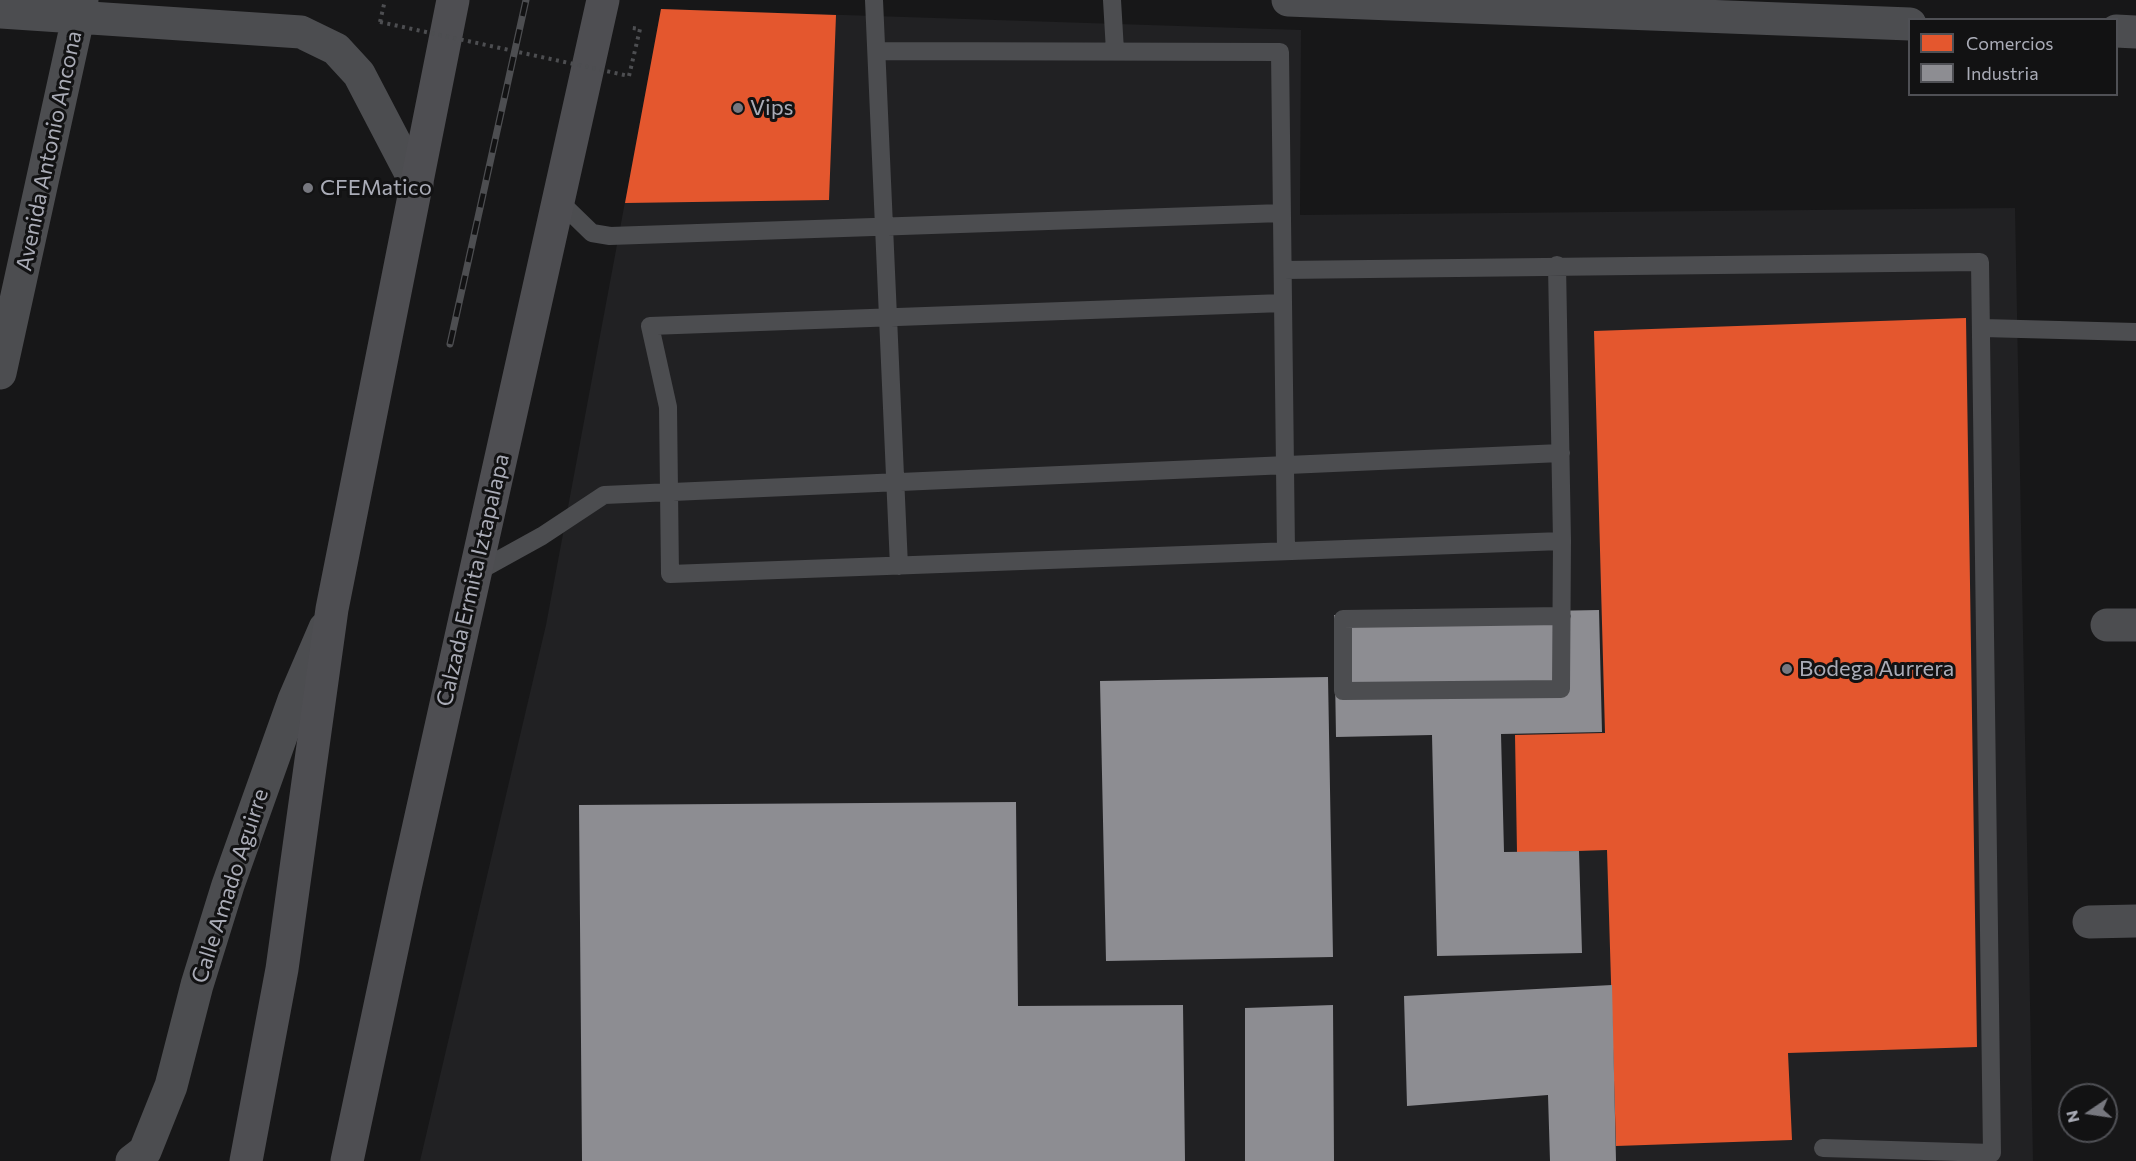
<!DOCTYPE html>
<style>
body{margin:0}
#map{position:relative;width:2136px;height:1161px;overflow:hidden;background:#171718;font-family:Commissioner,sans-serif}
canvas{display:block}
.legend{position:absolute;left:1908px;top:18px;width:210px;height:78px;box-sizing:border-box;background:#121213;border:2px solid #4f5055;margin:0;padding:8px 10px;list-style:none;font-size:18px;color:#aaacb7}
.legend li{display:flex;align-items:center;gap:12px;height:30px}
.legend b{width:30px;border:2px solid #4f5055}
.north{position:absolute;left:2058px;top:1083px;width:60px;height:60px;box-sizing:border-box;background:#121213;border:2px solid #4f5055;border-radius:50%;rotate:257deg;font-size:16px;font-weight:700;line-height:24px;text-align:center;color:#aaacb7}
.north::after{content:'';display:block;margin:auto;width:21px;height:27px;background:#77787f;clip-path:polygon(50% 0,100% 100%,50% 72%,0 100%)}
</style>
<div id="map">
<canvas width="2136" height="1161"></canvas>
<ul class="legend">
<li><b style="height:16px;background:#e4572e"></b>Comercios</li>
<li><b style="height:16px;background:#8d8d92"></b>Industria</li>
</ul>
<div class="north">N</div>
</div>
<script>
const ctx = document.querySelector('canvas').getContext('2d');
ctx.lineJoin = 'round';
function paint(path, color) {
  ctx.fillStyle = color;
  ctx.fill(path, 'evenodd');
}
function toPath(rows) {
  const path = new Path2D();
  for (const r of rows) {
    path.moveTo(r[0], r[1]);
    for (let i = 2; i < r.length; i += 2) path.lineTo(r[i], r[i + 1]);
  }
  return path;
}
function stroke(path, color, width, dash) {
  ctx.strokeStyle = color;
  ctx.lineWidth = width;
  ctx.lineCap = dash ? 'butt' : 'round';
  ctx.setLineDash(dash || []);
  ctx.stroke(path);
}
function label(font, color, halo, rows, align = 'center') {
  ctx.font = font + ' Commissioner,sans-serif';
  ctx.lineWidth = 6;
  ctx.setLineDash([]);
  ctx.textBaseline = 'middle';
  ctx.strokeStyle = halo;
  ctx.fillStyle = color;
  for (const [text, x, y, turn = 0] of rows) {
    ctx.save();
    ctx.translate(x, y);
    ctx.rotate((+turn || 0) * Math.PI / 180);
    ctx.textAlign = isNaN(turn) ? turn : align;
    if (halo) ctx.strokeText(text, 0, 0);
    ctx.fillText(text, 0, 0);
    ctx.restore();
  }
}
paint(toPath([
 [661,9,1301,30,1300,215,2015,208,2033,1161,420,1161,546,625]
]), '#212123');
paint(toPath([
 [661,9,836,15,829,200,625,203],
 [1966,318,1977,1047,1788,1053,1792,1140,1616,1146,1607,850,1517,853,1515,735,1605,733,1594,331]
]), '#e4572e');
paint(toPath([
 [1599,610,1602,732,1501,734,1504,852,1579,851,1582,953,1437,956,1432,735,1336,737,1334,615],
 [1328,677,1333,957,1106,961,1100,681],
 [1016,802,1018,1006,1183,1005,1185,1161,582,1161,579,805],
 [1612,985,1616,1161,1550,1161,1548,1095,1407,1106,1404,996],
 [1333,1005,1334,1161,1245,1161,1245,1008]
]), '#8d8d92');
stroke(toPath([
 [380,22,385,0],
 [629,76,640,29,632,28]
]), '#4d4e51', 4, [3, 4.5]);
stroke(toPath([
 [874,0,899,566],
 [1112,0,1115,51],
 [877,51,1280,52,1286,551],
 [558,200,592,233,610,236,1282,213],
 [1557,265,1562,541,1561,689,1343,691,1343,619,1562,616],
 [1283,270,1980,262,1992,1153,1823,1148],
 [1283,303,650,326,668,407,670,574,1562,541],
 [1983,328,2136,332],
 [475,573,542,536,604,495,1561,453]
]), '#4c4d50', 18);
stroke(toPath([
 [1288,0,1910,24],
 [0,12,301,32,336,49,359,74,417,185],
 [2116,31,2136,32],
 [0,373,82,0],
 [2107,625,2136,625],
 [2089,922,2136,921],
 [132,1161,145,1151,171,1086,197,985,228,885,294,700,325,628]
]), '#4c4d50', 33);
stroke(toPath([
 [246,1161,282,969,332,609,453,0],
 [347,1161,405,888,603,0]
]), '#4e4e52', 33);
const rail = toPath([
 [450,344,526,0]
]);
stroke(rail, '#4d4e51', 7);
stroke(rail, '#121213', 4.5, [14]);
stroke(toPath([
 [380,22,629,76]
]), '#4d4e51', 4, [3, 4.5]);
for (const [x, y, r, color] of [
 [738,108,6,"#77787f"],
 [308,188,6,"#77787f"],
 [1787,669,6,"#77787f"]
]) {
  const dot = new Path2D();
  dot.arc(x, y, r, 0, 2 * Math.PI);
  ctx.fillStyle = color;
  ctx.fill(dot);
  stroke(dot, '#121213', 2);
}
label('22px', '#aaacb7', '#121213', [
 ["Vips",750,108],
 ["CFEMatico",320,188],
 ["Bodega Aurrera",1799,669]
], 'left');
label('22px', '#aaacb7', '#121213', [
 ["Avenida Antonio Ancona",49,151,-78],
 ["Calzada Ermita Iztapalapa",473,580,-77],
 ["Calle Amado Aguirre",230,886,-72]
]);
</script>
